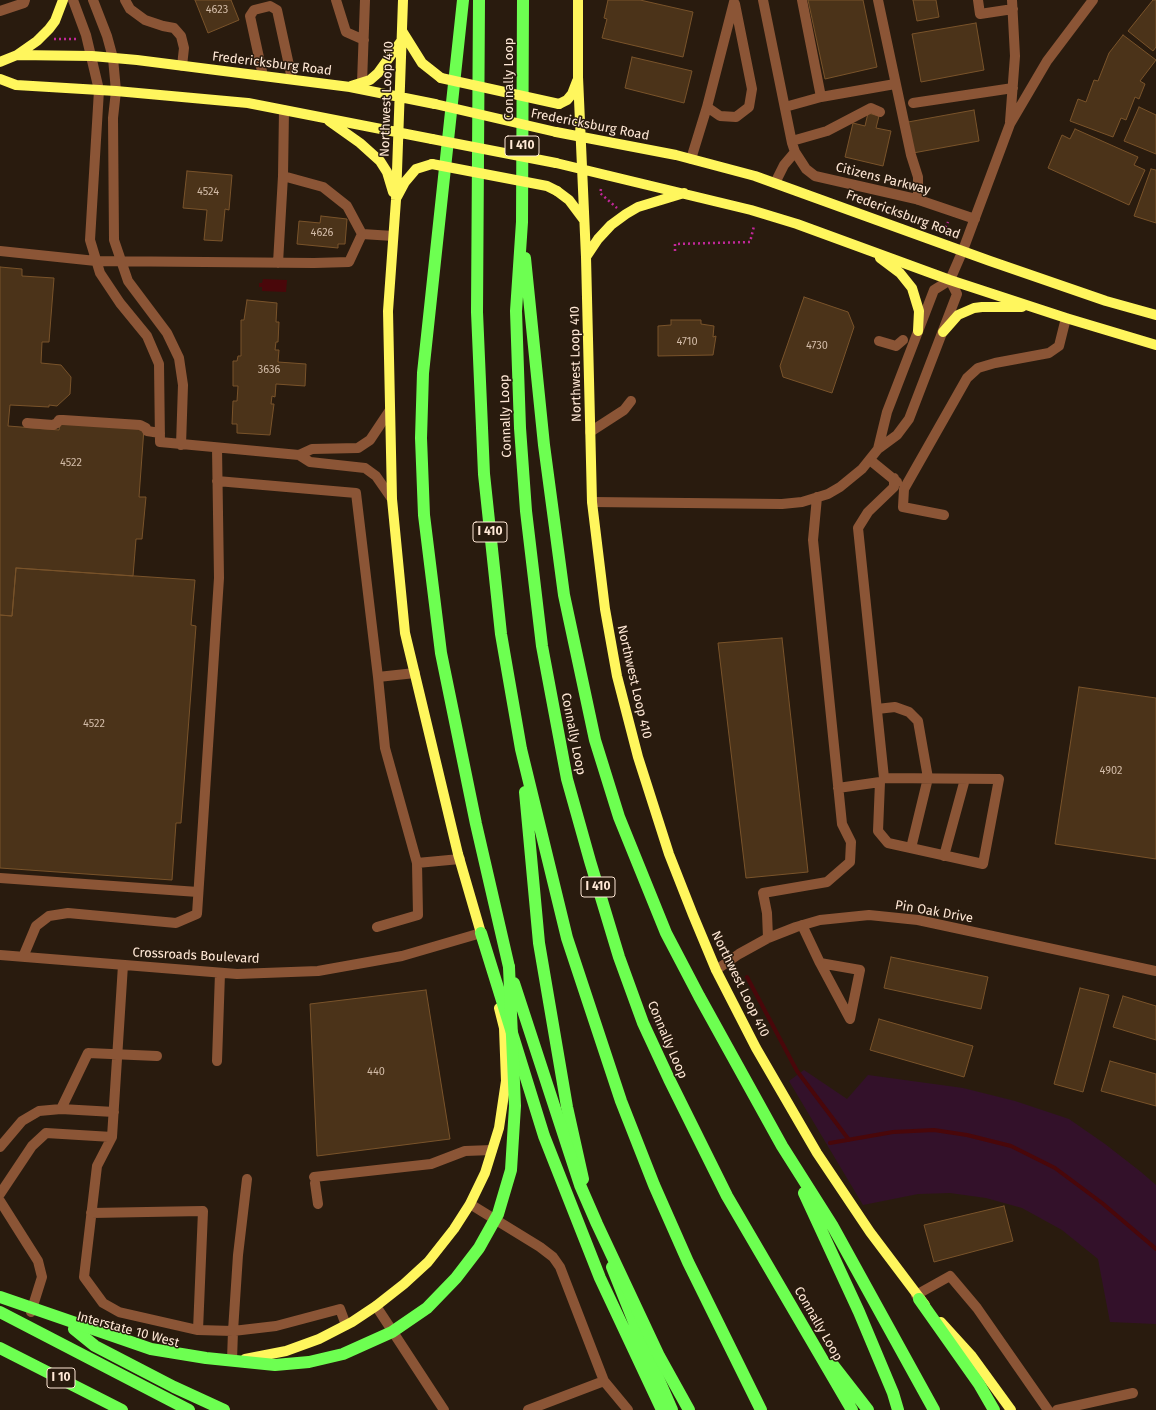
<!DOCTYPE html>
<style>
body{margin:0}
canvas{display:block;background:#291b0e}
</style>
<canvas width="1156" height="1410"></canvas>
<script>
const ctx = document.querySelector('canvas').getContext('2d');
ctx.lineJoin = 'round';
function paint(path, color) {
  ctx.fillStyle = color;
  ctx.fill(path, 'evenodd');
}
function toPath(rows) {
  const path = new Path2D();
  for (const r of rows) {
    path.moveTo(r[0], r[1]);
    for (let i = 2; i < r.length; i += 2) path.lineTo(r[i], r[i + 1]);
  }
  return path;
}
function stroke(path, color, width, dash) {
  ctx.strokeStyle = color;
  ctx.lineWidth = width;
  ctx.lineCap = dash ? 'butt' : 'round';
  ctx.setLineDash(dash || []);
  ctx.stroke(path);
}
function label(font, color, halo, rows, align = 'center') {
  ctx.font = font + ' "Fira Sans",sans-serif';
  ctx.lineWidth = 3;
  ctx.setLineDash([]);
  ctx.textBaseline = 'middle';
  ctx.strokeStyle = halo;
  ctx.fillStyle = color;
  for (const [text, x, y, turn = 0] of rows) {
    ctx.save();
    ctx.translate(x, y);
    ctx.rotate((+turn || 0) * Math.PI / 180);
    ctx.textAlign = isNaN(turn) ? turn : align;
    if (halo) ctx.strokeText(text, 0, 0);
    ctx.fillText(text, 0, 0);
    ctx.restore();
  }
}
paint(toPath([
 [804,1070,847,1099,868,1075,963,1088,1015,1101,1069,1119,1105,1144,1141,1172,1156,1185,1156,1324,1110,1322,1098,1259,1062,1230,1022,1208,986,1198,950,1193,918,1194,863,1205,789,1081]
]), '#33112a');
paint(toPath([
 [263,279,287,280,286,292,262,291,262,287,259,287,259,283,262,283]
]), '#49070a');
stroke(toPath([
 [747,977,797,1071,849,1140],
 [830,1143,893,1132,934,1130,967,1135,1011,1146,1055,1168,1102,1203,1156,1249]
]), '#49070a', 4);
const building = toPath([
 [195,0,231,0,239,20,208,33,195,0],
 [608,0,640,0,693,12,683,57,602,38,607,19,604,18,608,0],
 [808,0,863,0,877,67,825,79,808,0],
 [913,0,936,0,939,17,917,21,913,0],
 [1153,0,1156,0,1156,47,1153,51,1128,31,1153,0],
 [976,23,984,70,921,82,912,34,976,23],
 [1123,35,1156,60,1140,81,1145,84,1139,99,1135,97,1126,120,1121,118,1113,137,1070,121,1078,99,1086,102,1094,80,1098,81,1109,53,1123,35],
 [632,57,692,71,684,103,625,88,632,57],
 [1139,107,1156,115,1156,154,1124,141,1139,107],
 [974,110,979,141,913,153,908,122,974,110],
 [868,113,879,116,876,128,891,131,883,166,845,157,853,123,865,126,868,113],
 [1075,129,1138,157,1134,165,1145,170,1129,205,1048,168,1062,135,1070,139,1075,129],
 [1151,169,1156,170,1156,223,1134,216,1151,169],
 [187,171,232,175,229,210,225,209,222,241,204,240,207,210,183,208,187,171],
 [321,216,347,219,345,244,338,244,338,248,297,244,299,221,320,223,321,216],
 [0,267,22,269,22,276,54,278,49,342,42,342,41,363,61,365,71,377,70,394,57,406,49,405,49,407,10,405,8,426,59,430,60,422,144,428,139,497,146,497,142,539,136,539,133,576,16,568,12,616,0,615,0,267],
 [804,297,848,312,854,327,832,393,783,377,780,366,804,297],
 [247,300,277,303,276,322,279,322,278,342,276,342,275,350,279,350,278,362,306,364,305,386,276,384,275,397,272,396,271,404,274,404,270,435,237,433,237,424,232,424,233,401,237,401,238,386,233,386,233,361,237,361,238,356,241,356,241,320,244,320,247,300],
 [671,320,701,320,701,324,714,326,713,337,716,336,713,355,658,356,658,326,671,325,671,320],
 [16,568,195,580,191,625,196,626,181,823,176,823,172,880,0,868,0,615,12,616,16,568],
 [782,638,808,872,746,878,718,643,782,638],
 [1079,687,1156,698,1156,859,1055,844,1079,687],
 [891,957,988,977,981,1009,884,988,891,957],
 [1080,988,1109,995,1083,1092,1054,1084,1080,988],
 [426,990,450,1139,317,1156,310,1004,426,990],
 [1123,996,1156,1006,1156,1040,1113,1027,1123,996],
 [879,1019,973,1046,964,1077,870,1050,879,1019],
 [1110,1061,1156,1074,1156,1106,1101,1091,1110,1061],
 [1004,1206,1013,1241,934,1262,924,1225,1004,1206]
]);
paint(building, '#4b3319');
stroke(building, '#79532a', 1);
stroke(toPath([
 [54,39,77,39],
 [601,189,600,193,617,208],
 [945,229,953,230],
 [943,232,948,222],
 [675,251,675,244,750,242,754,226]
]), '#c2289a', 2.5, [2, 3]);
stroke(toPath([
 [73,0,86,35,99,90,90,240,100,273,120,303,147,336,159,364,160,442,299,455,310,462,365,468,376,476,392,499],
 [93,0,107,36,113,58,116,91,113,118,114,240,128,281,167,333,179,358,183,385,181,445],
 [125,0,130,9,145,20,163,26,174,28,181,36,184,48,182,66],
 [336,0,346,32,364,40],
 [763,0,792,143,795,152,806,169,815,176,916,199,975,219],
 [878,0,911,155,918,177,918,200],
 [978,0,980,14,1013,9],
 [0,11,24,3,25,0],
 [263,76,250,16,254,10,270,6,277,10,292,79],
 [362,83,365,0],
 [821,97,895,84],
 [913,103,1013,88],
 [707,107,720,116,736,117,749,107,752,89,735,4],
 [785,107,821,97,802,0],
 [284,110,283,176,323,187,347,206,362,234],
 [1010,122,1015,56,1012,0],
 [792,141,827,131,871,108,880,112],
 [691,159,707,107,734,2],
 [775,183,784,165,795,152],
 [0,251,96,261,314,263,349,262,362,234,393,236],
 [278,263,283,176],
 [950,280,963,250,1010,124,1047,61,1093,0],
 [879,341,896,346,903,340],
 [27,423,53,425,57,423,59,420,63,420,140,425,146,428,147,431,160,433],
 [590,432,624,410,631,401],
 [878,449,887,412,934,290,950,280],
 [299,455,312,449,358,448,370,440,390,410],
 [870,460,897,482],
 [217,481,356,493,378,677,385,748,417,863,418,915,377,927],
 [592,502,782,504,802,502,828,494,840,487,862,469,878,449,897,435,909,419,957,294,950,280],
 [944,515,903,507,904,489,967,378,978,368,995,363,1049,353,1059,346,1066,318],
 [378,677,415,673],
 [877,709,895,707,909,712,918,721,928,778,911,848],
 [838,788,880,782,878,831,888,843,983,864,999,779,884,778,858,528,868,512,894,487,894,478],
 [944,856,965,779],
 [417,863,460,859],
 [0,878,198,892],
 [802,925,820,963,850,1019,860,970,820,963],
 [768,938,767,913,763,893,827,882,850,862,851,842,842,824,813,540,817,497],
 [0,955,237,974,318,971,402,956,481,933],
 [23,957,36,926,49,916,68,913,176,923,197,914,219,578,217,448],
 [123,965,112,1137,97,1166,84,1277,103,1303,119,1312,198,1330,233,1331,238,1255,247,1179],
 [716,970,739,954,768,938,796,927,820,920,869,915,918,920,1156,971],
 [217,1061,220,973],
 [114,1112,61,1109,88,1053,157,1056],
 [0,1147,22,1121,39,1111,61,1109],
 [314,1177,431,1164,465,1151,492,1150],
 [315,1183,318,1204],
 [0,1194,32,1146,46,1133,112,1137],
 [0,1201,38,1261,42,1277,31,1312],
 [470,1204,540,1247,553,1257,560,1267,604,1381,628,1410],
 [91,1213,203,1211,198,1330],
 [916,1295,950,1276,977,1308,1048,1410],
 [376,1306,444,1410],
 [232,1360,233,1331,276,1326,340,1309,346,1325],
 [528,1410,604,1381],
 [1057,1410,1133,1393]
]), '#8b5536', 10);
stroke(toPath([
 [403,0,396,200,388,311,392,499,405,633,458,854,483,940],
 [578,0,578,77,586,257,592,502,605,609,617,676,638,757,669,854,693,915,716,970,756,1048,817,1153,870,1232,925,1305],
 [402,31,422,63,441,78],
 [17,55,37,41,49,29,55,21,63,0],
 [0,62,17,55,92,56,137,60,350,87,435,104],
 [0,79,16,85,116,91,248,103,432,139],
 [351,86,370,80,378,73,402,40],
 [559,104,567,100,572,94,577,81],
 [329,121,360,143,380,161,387,172,393,192],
 [556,132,676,155,755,176,990,261,1106,301,1156,315],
 [556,163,751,210,797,224,950,280,1066,318,1156,345],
 [557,191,569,200,584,220],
 [397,197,405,182,416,169,432,164],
 [586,257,598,239,611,225,626,214,638,207,684,193],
 [880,258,900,273,912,288,919,311,918,331],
 [943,332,958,315,974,308,982,307,1022,307],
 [941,1322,971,1355,1011,1410],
 [245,1359,286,1351,319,1339,352,1322,376,1306,404,1284,428,1262,454,1229,470,1204,485,1173,499,1128,506,1081,504,1028,499,1008]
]), '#fff65d', 10);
stroke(toPath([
 [463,0,423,373,421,438,424,515,441,653,476,824,509,967],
 [479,0,477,312,484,474,501,634,521,749,567,938,621,1101,654,1185,688,1262,761,1410],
 [523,0,522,222,516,311,520,428,526,511,542,646,567,779,590,861,619,957,643,1023,669,1079,727,1196,852,1410],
 [525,258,544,445,564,595,595,740,619,817,666,933,699,996,782,1146,832,1225,934,1410],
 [525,792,539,943,567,1107,583,1179],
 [481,933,544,1136,600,1278,662,1410],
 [804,1193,859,1312,893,1393,898,1410],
 [612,1267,638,1332,672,1410],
 [919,1299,979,1384,994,1410],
 [0,1312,189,1410],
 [74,1329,95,1346,174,1387,224,1410],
 [0,1348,122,1410],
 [833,1365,868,1410]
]), '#6dff51', 12);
stroke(toPath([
 [441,78,559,104],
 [435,104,556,132],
 [432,139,556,163],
 [432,164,547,186,557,191]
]), '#fff65d', 10);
stroke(toPath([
 [514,983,580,1185,597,1224,659,1356,689,1410],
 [0,1297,151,1349,206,1358,275,1365,309,1362,343,1354,392,1332,427,1308,456,1278,479,1248,498,1214,511,1170,515,1106,509,967]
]), '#6dff51', 12);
label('11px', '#d2bba7', null, [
 ["4623",217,10],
 ["4524",208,192],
 ["4626",322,233],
 ["4710",687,342],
 ["4730",817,346],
 ["3636",269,370],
 ["4522",71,463],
 ["4522",94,724],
 ["4902",1111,771],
 ["440",376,1072]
]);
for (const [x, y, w] of [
 [522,146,34],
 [490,532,34],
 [598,887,34],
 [61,1378,28]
]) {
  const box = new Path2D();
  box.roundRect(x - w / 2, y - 10, w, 20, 3);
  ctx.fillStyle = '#291b0e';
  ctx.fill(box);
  stroke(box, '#ffe8d6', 1);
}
label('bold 12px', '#ffe8d6', null, [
 ["I 410",522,146],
 ["I 410",490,532],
 ["I 410",598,887],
 ["I 10",61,1378]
]);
label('13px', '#ffe8d6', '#291b0e', [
 ["Fredericksburg Road",272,64,7],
 ["Connally Loop",509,79,-90],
 ["Northwest Loop 410",387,99,-88],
 ["Fredericksburg Road",590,125,11],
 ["Citizens Parkway",883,179,14],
 ["Fredericksburg Road",903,215,20],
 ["Northwest Loop 410",576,364,-91],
 ["Connally Loop",506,416,-92],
 ["Northwest Loop 410",634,682,77],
 ["Connally Loop",573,734,79],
 ["Pin Oak Drive",934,912,10],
 ["Crossroads Boulevard",196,956,3],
 ["Northwest Loop 410",740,984,64],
 ["Connally Loop",667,1040,67],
 ["Connally Loop",818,1324,60],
 ["Interstate 10 West",128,1330,15]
]);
</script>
